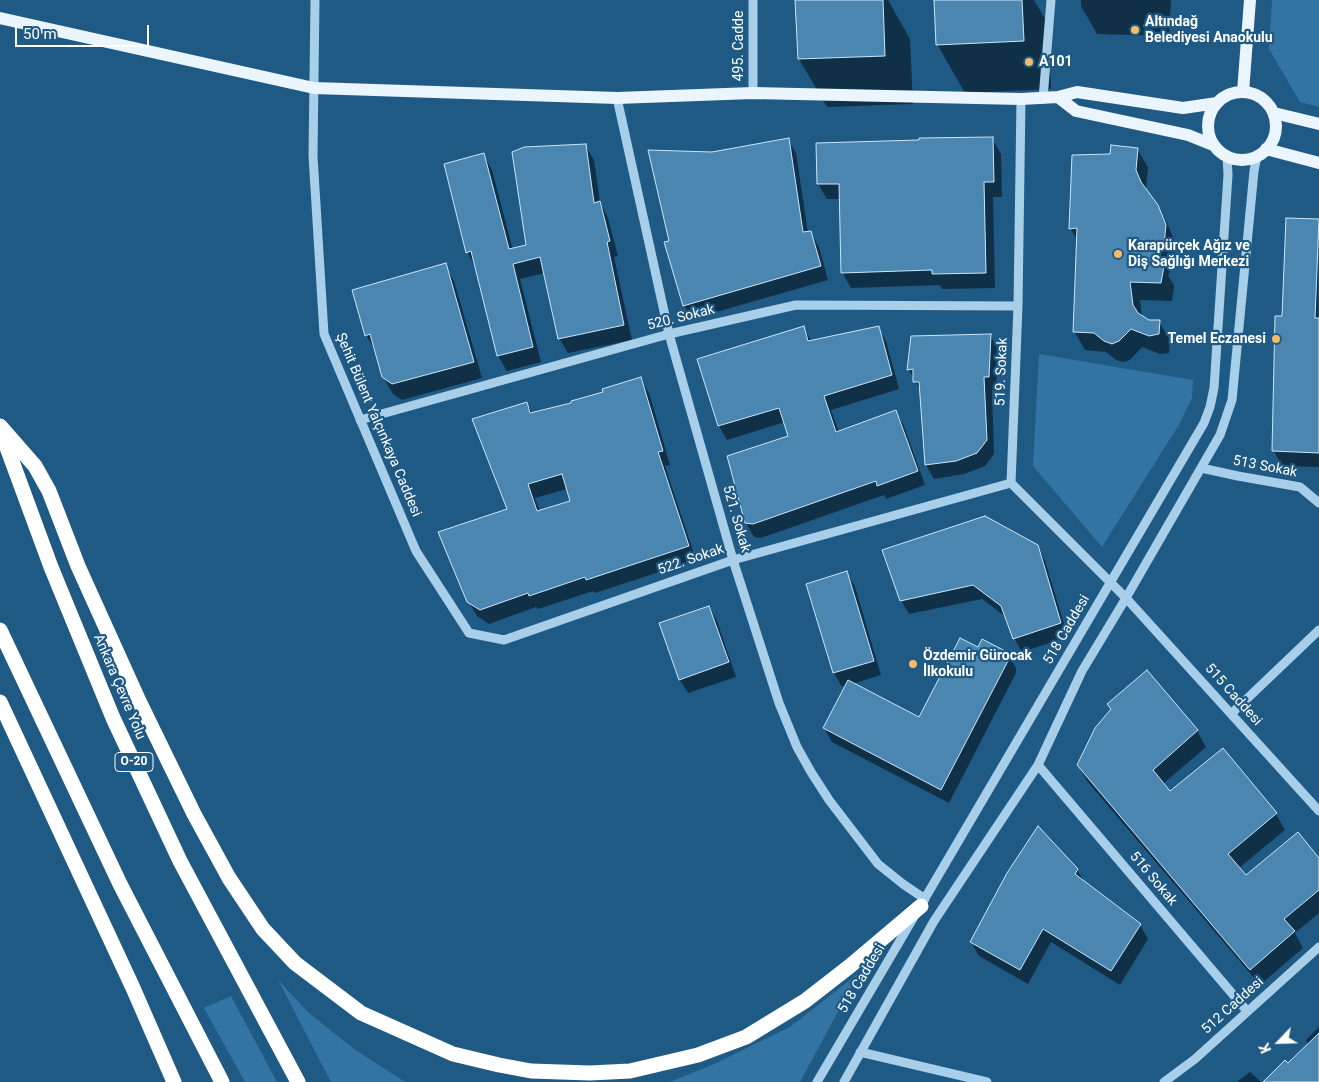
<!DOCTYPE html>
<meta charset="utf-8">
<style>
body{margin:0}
#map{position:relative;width:1319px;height:1082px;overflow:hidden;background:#1f5a85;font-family:Roboto,sans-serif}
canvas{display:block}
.north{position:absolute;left:1254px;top:1017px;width:50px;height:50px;-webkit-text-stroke:4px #1f5a85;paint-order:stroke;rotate:246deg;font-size:14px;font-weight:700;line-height:20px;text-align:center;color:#fff}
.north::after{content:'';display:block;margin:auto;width:18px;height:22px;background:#fff;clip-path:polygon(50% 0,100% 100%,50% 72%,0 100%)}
.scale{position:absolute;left:15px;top:25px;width:134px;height:22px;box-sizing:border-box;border:2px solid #fff;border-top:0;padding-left:6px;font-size:15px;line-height:18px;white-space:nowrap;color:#fff;-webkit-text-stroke:4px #1f5a85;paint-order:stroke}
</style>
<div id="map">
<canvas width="1319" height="1082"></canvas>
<div class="north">K</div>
<div class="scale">50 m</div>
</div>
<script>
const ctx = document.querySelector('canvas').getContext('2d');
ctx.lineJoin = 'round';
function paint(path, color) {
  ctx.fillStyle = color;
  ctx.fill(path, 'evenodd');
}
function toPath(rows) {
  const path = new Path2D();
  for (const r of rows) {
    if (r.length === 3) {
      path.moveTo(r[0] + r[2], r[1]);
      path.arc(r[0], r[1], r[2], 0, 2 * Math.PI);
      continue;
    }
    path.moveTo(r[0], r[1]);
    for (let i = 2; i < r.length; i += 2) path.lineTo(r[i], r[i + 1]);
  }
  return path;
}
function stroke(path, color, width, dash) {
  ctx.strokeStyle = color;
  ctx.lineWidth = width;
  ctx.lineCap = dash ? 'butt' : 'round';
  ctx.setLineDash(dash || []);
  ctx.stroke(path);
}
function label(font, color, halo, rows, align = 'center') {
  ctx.font = font + ' Roboto,sans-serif';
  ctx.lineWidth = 4.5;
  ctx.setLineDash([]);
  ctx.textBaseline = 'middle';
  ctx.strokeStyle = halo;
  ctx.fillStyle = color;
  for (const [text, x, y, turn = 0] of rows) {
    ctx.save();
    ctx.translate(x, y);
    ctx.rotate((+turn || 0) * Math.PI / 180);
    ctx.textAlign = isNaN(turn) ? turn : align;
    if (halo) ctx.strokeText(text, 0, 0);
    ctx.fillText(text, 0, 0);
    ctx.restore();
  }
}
paint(toPath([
 [1272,0,1319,0,1319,107,1300,102,1269,49],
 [1039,354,1193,380,1192,398,1180,423,1102,547,1033,466],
 [859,973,800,1082,670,1082,712,1065,790,1027],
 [278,980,309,1013,354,1049,405,1082,331,1082],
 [231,996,277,1082,245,1082,204,1008]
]), '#3274a3');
paint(toPath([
 [796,0,888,0,910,39,913,104,827,107,799,59],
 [935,0,1034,0,1048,24,1051,89,965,93,937,44],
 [1081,0,1171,0,1169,36,1097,34,1081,6],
 [992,138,1001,154,1002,197,993,197,995,288,942,289,940,285,851,288,842,272,840,199,827,199,818,184],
 [788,140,796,153,808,233,811,233,819,247,828,280,692,319,684,305,712,153],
 [585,145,594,160,600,202,608,218,618,256,614,257,632,340,568,353,559,338,545,273,520,279,541,362,507,371,498,356,476,268,467,252,484,155,492,170,513,250,528,246],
 [1137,149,1148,167,1146,189,1168,225,1176,245,1174,263,1168,275,1174,286,1172,301,1140,300,1142,317,1149,322,1159,322,1170,340,1169,353,1160,354,1142,347,1130,360,1123,362,1116,360,1106,352,1085,350,1074,331,1078,241,1070,228,1111,155],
 [1318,220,1319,467,1282,466,1274,451,1283,317],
 [445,265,454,281,482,378,402,400,393,394,383,377,376,352,366,335],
 [803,327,812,342,878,328,886,341,899,389,831,410,839,432,896,412,904,426,925,485,886,499,884,495,761,538,754,537,746,523,789,436,785,422,727,440,719,426],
 [990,335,998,349,996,390,992,390,994,454,985,466,964,474,934,479,926,465,921,392,909,370,913,337],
 [641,379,649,393,670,465,665,466,696,560,595,593,593,591,538,609,536,607,489,624,477,616,468,601,509,509,527,403,533,414,573,404],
 [567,489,571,502,540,512,535,498],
 [1037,546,1045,561,1068,637,1022,652,1014,638,1006,617,982,599,909,614,901,600],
 [847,573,855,587,881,675,852,684,919,718,978,649,1008,654,1016,668,1016,673,949,803,832,742,824,728,846,685,842,687,834,673],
 [709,607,717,621,736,677,688,693,680,680],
 [1147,672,1197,731,1206,747,1163,784,1170,793,1223,749,1276,814,1285,830,1239,868,1246,877,1319,860,1319,913,1295,933,1303,948,1260,985,1087,781,1078,765],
 [1077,870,1086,884,1140,925,1148,939,1120,985,1051,942,1028,984,979,956,971,942],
 [1319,1027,1319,1082,1265,1082,1288,1064,1308,1045,1306,1040],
 [1250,1072,1261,1082,1237,1082]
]), '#0007');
const building = toPath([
 [795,0,883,0,885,56,798,59,795,0],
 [934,0,1022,0,1024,41,936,45,934,0],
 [993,137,994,182,984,182,986,273,932,274,932,270,841,273,839,184,817,184,816,143,919,140,919,138,993,137],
 [789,138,803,232,811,231,821,266,683,306,664,242,669,241,648,150,712,152,789,138],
 [586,144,594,203,600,201,610,241,607,242,624,325,558,339,540,257,513,264,533,347,497,356,471,251,466,253,444,164,484,153,509,249,526,245,512,152,524,147,586,144],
 [1111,145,1138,148,1136,170,1141,182,1158,205,1166,225,1164,244,1154,264,1164,266,1161,283,1130,282,1133,305,1138,313,1149,320,1160,320,1159,334,1149,336,1131,329,1119,341,1112,344,1104,341,1094,333,1073,332,1077,228,1069,229,1072,155,1110,154,1111,145],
 [1286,218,1319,219,1315,318,1319,318,1319,453,1272,451,1275,316,1282,316,1286,218],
 [446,263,474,362,392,384,382,377,370,334,365,336,352,290,446,263],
 [804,326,808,341,879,326,892,375,824,396,836,432,896,410,918,471,877,486,876,481,753,524,745,523,727,456,788,436,779,408,718,426,697,359,804,326],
 [991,334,989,377,984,377,987,440,977,453,956,461,925,465,919,382,913,382,913,369,907,370,911,336,991,334],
 [641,377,663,451,658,452,689,546,586,580,585,577,529,596,528,593,480,610,467,602,438,532,507,509,472,419,527,402,530,413,571,403,571,401,603,392,602,389,641,377],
 [562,474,570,501,537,511,528,484,562,474],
 [985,516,1038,545,1061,623,1013,639,1001,606,973,585,900,601,882,550,985,516],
 [847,571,874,661,833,673,806,584,847,571],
 [709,606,729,662,679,680,659,623,709,606],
 [960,638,978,647,982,639,1009,653,1009,659,941,790,823,728,848,680,919,717,960,638],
 [1147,670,1198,730,1153,770,1170,791,1223,748,1277,813,1228,854,1246,875,1298,832,1319,858,1319,890,1284,919,1295,931,1250,970,1077,765,1095,728,1111,709,1107,704,1147,670],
 [1038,826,1078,869,1075,874,1141,924,1111,971,1043,929,1020,970,970,942,1007,873,1038,826],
 [1319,1033,1319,1082,1263,1082,1285,1060,1288,1063,1319,1033]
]);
paint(building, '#4b86b0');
stroke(building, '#cce6f7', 1);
stroke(toPath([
 [315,0,313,156,324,334,416,551,469,633,504,640,733,560,1011,483],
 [753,0,753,93],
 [617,98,669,334,733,560,779,703,797,747,811,772,829,800,878,864,903,884,925,899],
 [1021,99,1018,306,1011,483,1126,598,1319,811],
 [1043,99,1051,0],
 [360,420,669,334,796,305,1018,306],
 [1201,468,1238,476,1300,487,1319,503],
 [1231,714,1319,630],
 [1038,765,1247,1011],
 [860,1052,987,1082],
 [817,1082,1204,423,1210,407,1214,388,1228,175,1227,156],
 [844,1082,934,921,1038,765,1082,671,1126,598,1220,435,1232,400,1254,171,1257,156],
 [1164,1082,1195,1059,1319,947]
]), '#a7cfea', 9);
stroke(toPath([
 [0,18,314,88,617,98,753,93,1021,99,1058,97],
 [1243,92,1250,0],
 [1242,126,34],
 [1274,113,1319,124],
 [1213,145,1188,135,1076,111,1058,97,1077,92,1183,108,1217,103],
 [1266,149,1319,163]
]), '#ebf5fe', 12);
stroke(toPath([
 [0,426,35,466,49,491,78,566,139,701,194,814,229,878,263,929,295,963,361,1013,453,1054,499,1065,531,1071,590,1073,630,1071,698,1055,746,1037,805,1001,850,966,921,906],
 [2,434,51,567,113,718,180,861,298,1082],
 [0,630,120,884,222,1082],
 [0,702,133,988,174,1082]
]), '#fff', 15);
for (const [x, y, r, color] of [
 [1135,30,5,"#f8ba67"],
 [1029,62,5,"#f8ba67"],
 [1118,254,5,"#f8ba67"],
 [1276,339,5,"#f8ba67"],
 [913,664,5,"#f8ba67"]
]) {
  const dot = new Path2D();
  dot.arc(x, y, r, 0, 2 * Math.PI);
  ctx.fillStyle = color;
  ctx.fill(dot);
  stroke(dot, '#1f5a85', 2);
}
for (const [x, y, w] of [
 [134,762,38]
]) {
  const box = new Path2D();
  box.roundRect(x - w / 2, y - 9.5, w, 19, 4);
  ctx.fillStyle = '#1f5a85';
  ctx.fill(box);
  stroke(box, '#fff', 1);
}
label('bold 12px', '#fff', null, [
 ["O-20",134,762]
]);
label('bold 14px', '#fff', '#1f5a85', [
 ["Altındağ",1145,22],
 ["Belediyesi Anaokulu",1145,38],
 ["A101",1039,62],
 ["Karapürçek Ağız ve",1128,246],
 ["Diş Sağlığı Merkezi",1128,262],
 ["Temel Eczanesi",1266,339,"right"],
 ["Özdemir Gürocak",923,656],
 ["İlkokulu",923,672]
], 'left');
label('14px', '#fff', '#1f5a85', [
 ["495. Cadde",739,46,-90],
 ["520. Sokak",681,318,-14],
 ["519. Sokak",1002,372,-88],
 ["Şehit Bülent Yalçınkaya Caddesi",378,425,67],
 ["513 Sokak",1265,467,11],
 ["521. Sokak",736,519,74],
 ["522. Sokak",691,560,-19],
 ["518 Caddesi",1067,630,-60],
 ["Ankara Çevre Yolu",119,687,67],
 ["515 Caddesi",1233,695,48],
 ["516 Sokak",1153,879,50],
 ["518 Caddesi",862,979,-59],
 ["512 Caddesi",1233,1006,-42]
]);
</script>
